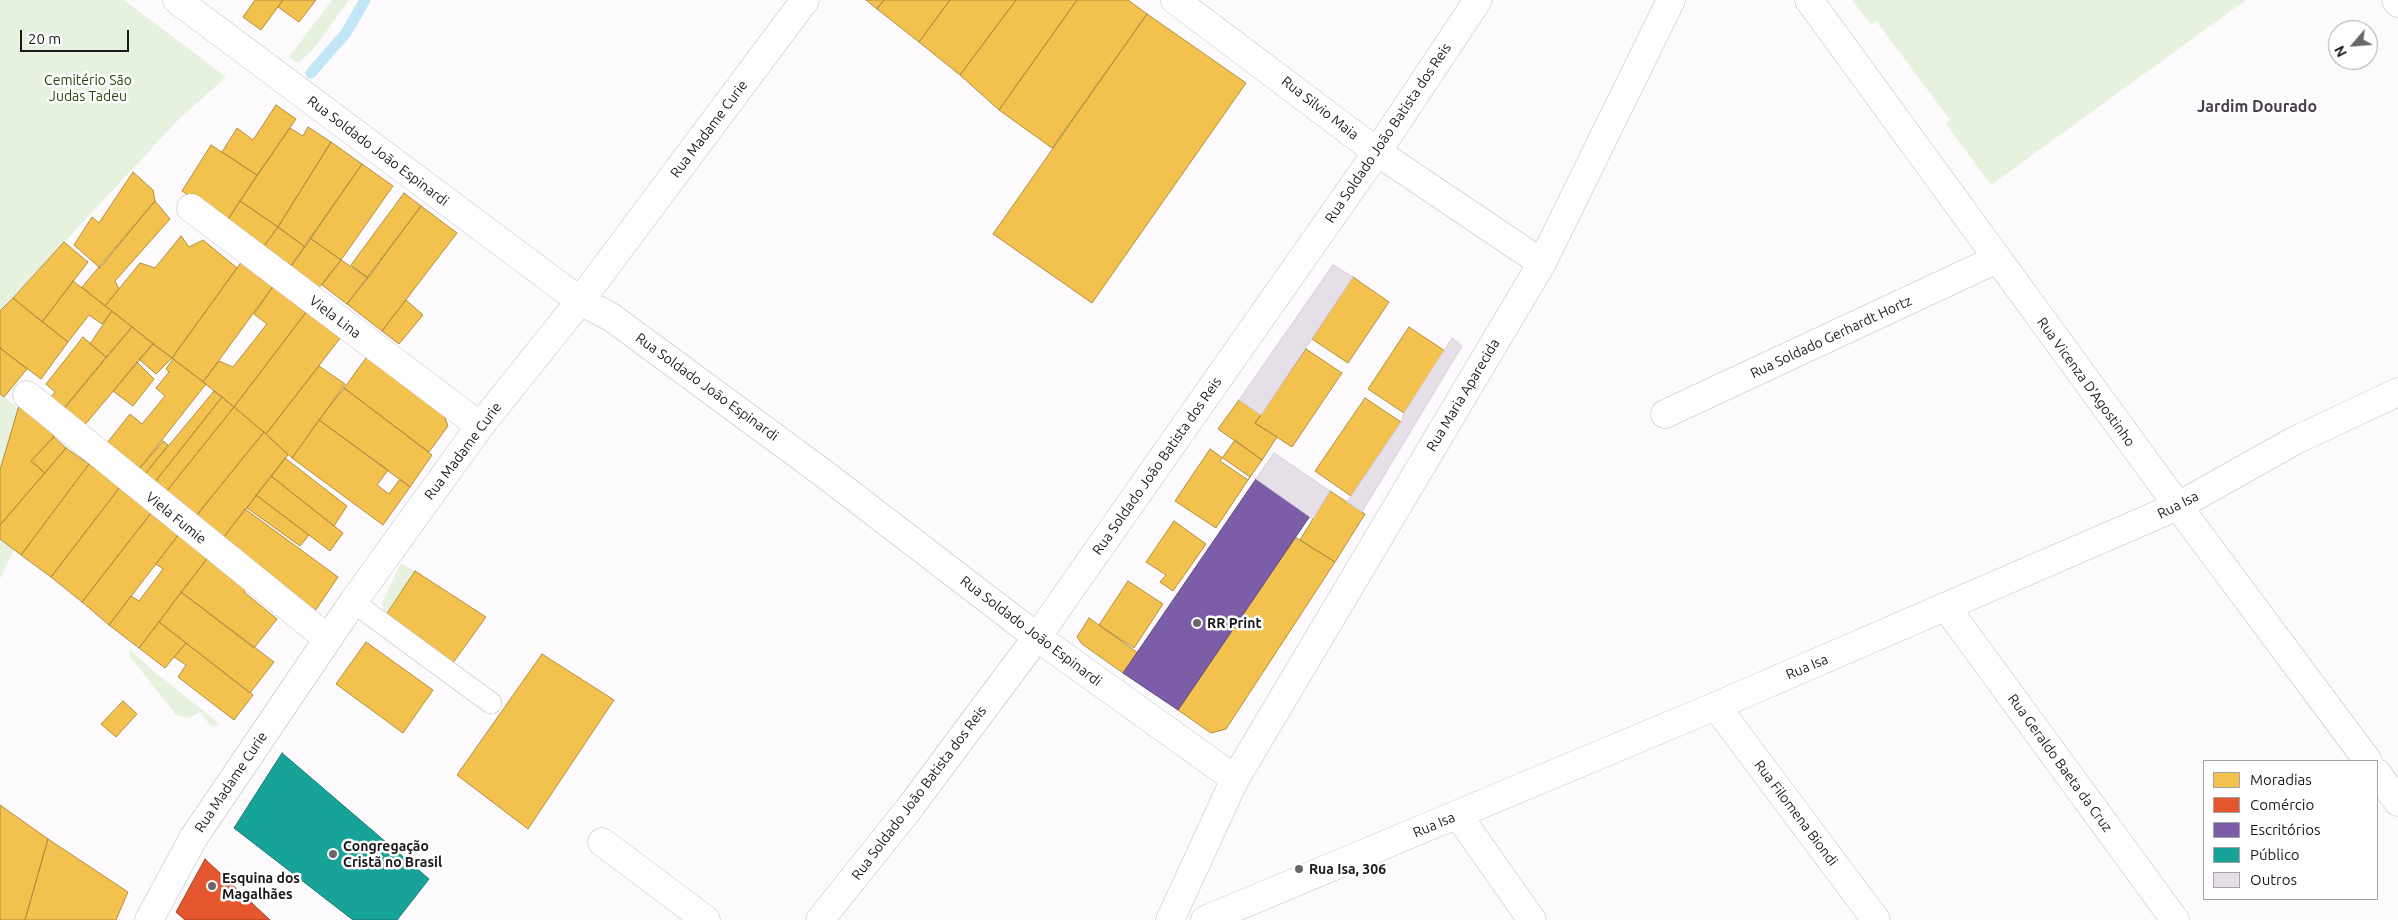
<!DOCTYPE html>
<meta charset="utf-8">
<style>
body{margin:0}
#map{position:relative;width:2398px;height:920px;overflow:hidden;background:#fcfafd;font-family:Ubuntu,sans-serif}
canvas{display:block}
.legend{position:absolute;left:2203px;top:760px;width:175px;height:140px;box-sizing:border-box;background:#fff;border:1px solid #a4a3a5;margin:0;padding:6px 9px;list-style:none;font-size:15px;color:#1b181d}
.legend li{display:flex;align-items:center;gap:10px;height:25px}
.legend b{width:25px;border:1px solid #a4a3a5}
.north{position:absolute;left:2328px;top:20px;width:50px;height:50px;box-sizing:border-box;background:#fff;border:1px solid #a4a3a5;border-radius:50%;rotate:243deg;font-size:14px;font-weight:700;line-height:20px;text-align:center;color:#1b181d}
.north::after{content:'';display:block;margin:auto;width:18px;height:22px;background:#6a676b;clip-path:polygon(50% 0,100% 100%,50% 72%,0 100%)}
.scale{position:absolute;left:20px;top:30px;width:109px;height:22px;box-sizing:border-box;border:2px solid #1b181d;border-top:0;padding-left:6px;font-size:15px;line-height:18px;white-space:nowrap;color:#1b181d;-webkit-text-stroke:4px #fff;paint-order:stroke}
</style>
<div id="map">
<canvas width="2398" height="920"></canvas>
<ul class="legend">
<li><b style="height:14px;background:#f2c14e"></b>Moradias</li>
<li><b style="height:14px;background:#e4572e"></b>Comércio</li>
<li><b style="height:14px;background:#7b5ea7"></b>Escritórios</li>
<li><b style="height:14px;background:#17a398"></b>Público</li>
<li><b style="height:14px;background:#e6dfe8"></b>Outros</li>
</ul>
<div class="north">N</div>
<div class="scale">20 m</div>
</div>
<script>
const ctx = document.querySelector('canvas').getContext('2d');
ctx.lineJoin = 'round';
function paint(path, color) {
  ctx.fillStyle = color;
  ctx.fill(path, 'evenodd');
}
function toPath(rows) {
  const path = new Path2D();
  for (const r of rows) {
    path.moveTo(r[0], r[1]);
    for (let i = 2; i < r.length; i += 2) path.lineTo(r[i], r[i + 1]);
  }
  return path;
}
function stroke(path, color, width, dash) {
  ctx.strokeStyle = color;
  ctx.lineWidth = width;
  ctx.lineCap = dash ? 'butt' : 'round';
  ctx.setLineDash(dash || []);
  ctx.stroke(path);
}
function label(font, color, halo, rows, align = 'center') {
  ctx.font = font + ' Ubuntu,sans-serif';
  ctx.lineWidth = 5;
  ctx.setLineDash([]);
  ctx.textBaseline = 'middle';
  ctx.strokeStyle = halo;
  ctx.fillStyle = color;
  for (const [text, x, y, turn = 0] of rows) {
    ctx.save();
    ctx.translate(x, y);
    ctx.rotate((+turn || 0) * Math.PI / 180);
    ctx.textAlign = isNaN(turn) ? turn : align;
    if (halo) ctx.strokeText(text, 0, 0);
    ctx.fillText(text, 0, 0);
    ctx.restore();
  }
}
paint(toPath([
 [0,0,124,0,226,77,181,117,0,311],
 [332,0,349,0,313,50,298,63,289,57],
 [1852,0,2246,0,1991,185,1945,123,1950,120,1876,21,1871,25],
 [0,394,19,408,0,470],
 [0,539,14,549,0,579],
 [401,563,415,571,386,616,382,603],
 [129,649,156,673,220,724,212,727,199,712,191,718,176,715,131,658]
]), '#e6f2de');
const homes = toPath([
 [255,0,283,0,261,30,243,17,255,0],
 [283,0,316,0,299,22,278,7,283,0],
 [866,0,884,0,877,9,866,0],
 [884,0,950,0,919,42,877,9,884,0],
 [950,0,1016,0,960,75,919,42,950,0],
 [1016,0,1077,0,999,110,960,75,1016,0],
 [1077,0,1128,0,1147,14,1052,148,999,110,1077,0],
 [1147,14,1246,83,1092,303,993,234,1147,14],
 [276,105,296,119,257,175,222,152,237,128,253,140,276,105],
 [308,127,331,142,278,227,240,201,290,128,303,136,308,127],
 [331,142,362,164,305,247,278,227,331,142],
 [211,145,257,175,227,221,182,191,211,145],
 [362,164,393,186,341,260,310,238,362,164],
 [133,172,153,190,155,201,100,268,74,245,92,217,99,223,133,172],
 [404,193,421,206,368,278,351,265,404,193],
 [155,201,170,219,115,281,119,289,105,306,82,287,155,201],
 [240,201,278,227,264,246,227,221,240,201],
 [421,206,457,233,382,331,347,304,421,206],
 [278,227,305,247,291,266,264,246,278,227],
 [181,236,189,247,203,240,237,268,172,358,105,306,140,263,155,268,181,236],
 [310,238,341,260,317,290,291,266,310,238],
 [64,242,88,262,42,322,13,298,64,242],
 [341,260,368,278,347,304,322,285,341,260],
 [242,261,274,285,203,382,172,358,242,261],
 [1353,277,1389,302,1348,363,1312,339,1353,277],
 [73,281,112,311,102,324,89,315,68,342,42,322,73,281],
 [274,285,307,311,234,407,203,382,219,361,233,367,267,324,254,314,274,285],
 [13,298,68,342,41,379,0,348,0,311,13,298],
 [406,300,423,315,399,344,382,331,406,300],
 [112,311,132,327,106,357,90,344,112,311],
 [307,311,341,337,266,434,234,407,307,311],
 [132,327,153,344,83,427,63,410,132,327],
 [1409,327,1445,351,1404,413,1368,389,1409,327],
 [83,337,106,357,60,413,47,402,55,392,46,384,83,337],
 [153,344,172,358,156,374,139,359,153,344],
 [0,348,27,369,4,397,0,394,0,348],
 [1306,349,1342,373,1292,447,1255,423,1306,349],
 [369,354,442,410,448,426,429,452,344,388,369,354],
 [173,359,206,384,135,474,103,448,130,414,142,424,165,396,156,388,169,372,166,369,173,359],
 [137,362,154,379,133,406,113,391,137,362],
 [319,366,345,384,292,458,266,434,319,366],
 [344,388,432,455,410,487,319,420,344,388],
 [214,391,222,397,151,487,141,479,214,391],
 [222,397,234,407,162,497,151,487,222,397],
 [1365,398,1401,422,1351,496,1315,471,1365,398],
 [1239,400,1261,415,1255,423,1277,437,1262,460,1218,429,1239,400],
 [20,402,57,433,31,461,45,473,0,525,0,470,20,402],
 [234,407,264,432,192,521,162,497,234,407],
 [319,420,388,470,377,485,389,494,400,479,410,487,383,525,292,458,319,420],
 [264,432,288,455,220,542,192,521,264,432],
 [54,437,66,448,45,473,31,461,54,437],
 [1235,440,1262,460,1248,480,1220,461,1235,440],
 [163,441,168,445,141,479,135,474,163,441],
 [66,448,89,464,21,555,0,539,0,525,66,448],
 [1210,449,1250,477,1216,528,1175,501,1210,449],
 [285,458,347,506,334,526,271,476,285,458],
 [89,464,120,487,51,577,21,555,89,464],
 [271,476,343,533,330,551,256,495,271,476],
 [120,487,151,513,82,602,51,577,120,487],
 [1330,491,1365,514,1335,562,1300,540,1330,491],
 [256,495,309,535,300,546,247,508,256,495],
 [245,509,338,577,315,611,220,542,245,509],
 [151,513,179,534,109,625,82,602,151,513],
 [1174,521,1206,544,1173,591,1160,582,1166,575,1146,562,1174,521],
 [179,534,209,556,139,648,109,625,131,596,139,601,163,569,156,564,179,534],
 [1295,537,1335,562,1226,729,1211,733,1178,710,1295,537],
 [209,556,248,586,244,592,277,619,254,648,181,592,209,556],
 [415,571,486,617,450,667,384,618,415,571],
 [1128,581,1163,604,1134,648,1099,625,1128,581],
 [181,592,274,662,250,693,159,622,181,592],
 [1089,618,1138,653,1123,673,1082,644,1077,637,1089,618],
 [159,622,186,643,165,668,139,648,159,622],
 [366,642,433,690,403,733,336,684,366,642],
 [186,643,253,695,234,720,178,677,186,665,174,657,186,643],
 [542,654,614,700,528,829,457,775,542,654],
 [123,701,137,714,116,737,101,724,123,701],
 [0,805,48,839,25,920,0,920,0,805],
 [48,839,128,892,116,920,25,920,48,839]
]);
paint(homes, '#f2c14e');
stroke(homes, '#b28e3f', 1);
const shops = toPath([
 [205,859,270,920,185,920,176,912,205,859]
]);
paint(shops, '#e4572e');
stroke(shops, '#a84429', 1);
const offices = toPath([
 [1256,479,1310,516,1178,710,1123,673,1256,479]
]);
paint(offices, '#7b5ea7');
stroke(offices, '#5e497e', 1);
const public = toPath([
 [282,753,429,879,397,920,353,920,234,828,282,753]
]);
paint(public, '#17a398');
stroke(public, '#187973', 1);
stroke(toPath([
 [311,73,346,33,365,0]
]), '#c1e6f5', 11);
const building = toPath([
 [1333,265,1353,277,1261,415,1239,400,1333,265],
 [1452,338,1462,346,1362,512,1347,502,1401,422,1404,413,1452,338],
 [1274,453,1330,491,1313,519,1256,479,1274,453]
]);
paint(building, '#e6dfe8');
stroke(building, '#d2d0d3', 1);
const service = toPath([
 [353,602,491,703]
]);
const minor = toPath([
 [177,0,580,301,611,317,823,473,1037,637,1235,779],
 [1175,0,1377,152,1542,263],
 [1809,0,2178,506,2368,761],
 [2396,0,2398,3],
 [191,208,480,426],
 [27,395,328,639],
 [1665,414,1997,259],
 [1946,607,2175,920],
 [1716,706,1876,920],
 [2377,773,2398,802],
 [1458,815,1532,920],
 [602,842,706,920],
 [149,920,194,837,353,602,480,426,580,301,805,0],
 [820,920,908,810,1037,637,1377,152,1478,0],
 [1170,920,1235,779,1542,263,1671,0],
 [1205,920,1716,706,2178,506,2294,441,2398,392]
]);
stroke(service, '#bebcbf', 22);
stroke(minor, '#bebcbf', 29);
stroke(service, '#fffeff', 21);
stroke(minor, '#fffeff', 28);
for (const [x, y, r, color] of [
 [1197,623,5,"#6a676b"],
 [333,854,5,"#6a676b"],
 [1299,869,5,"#6a676b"],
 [212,886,5,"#6a676b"]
]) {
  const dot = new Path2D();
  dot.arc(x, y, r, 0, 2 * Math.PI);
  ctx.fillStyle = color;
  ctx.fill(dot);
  stroke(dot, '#fff', 2);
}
label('14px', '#28470c', '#fff', [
 ["Cemitério São",88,80],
 ["Judas Tadeu",88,96]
]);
label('14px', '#1b181d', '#fff', [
 ["Rua Silvio Maia",1320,108,38],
 ["Rua Madame Curie",709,129,-53],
 ["Rua Soldado João Batista dos Reis",1388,133,-56],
 ["Rua Soldado João Espinardi",378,151,37],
 ["Viela Lina",335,317,37],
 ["Rua Soldado Gerhardt Hortz",1831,337,-25],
 ["Rua Vicenza D'Agostinho",2086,382,54],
 ["Rua Soldado João Espinardi",707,387,36],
 ["Rua Maria Aparecida",1463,395,-59],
 ["Rua Madame Curie",463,451,-53],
 ["Rua Soldado João Batista dos Reis",1157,466,-55],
 ["Rua Isa",2178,505,-27],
 ["Viela Fumie",176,518,39],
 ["Rua Soldado João Espinardi",1031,631,37],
 ["Rua Isa",1807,667,-23],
 ["Rua Geraldo Baeta da Cruz",2060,763,54],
 ["Rua Madame Curie",231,782,-56],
 ["Rua Soldado João Batista dos Reis",919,793,-53],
 ["Rua Filomena Biondi",1796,813,53],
 ["Rua Isa",1434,825,-23]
]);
label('bold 14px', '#1b181d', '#fff', [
 ["RR Print",1207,623],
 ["Congregação",343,846],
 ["Cristã no Brasil",343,862],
 ["Rua Isa, 306",1309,869],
 ["Esquina dos",222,878],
 ["Magalhães",222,894]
], 'left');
label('bold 16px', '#47404a', '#fff', [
 ["Jardim Dourado",2257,107]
]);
</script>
